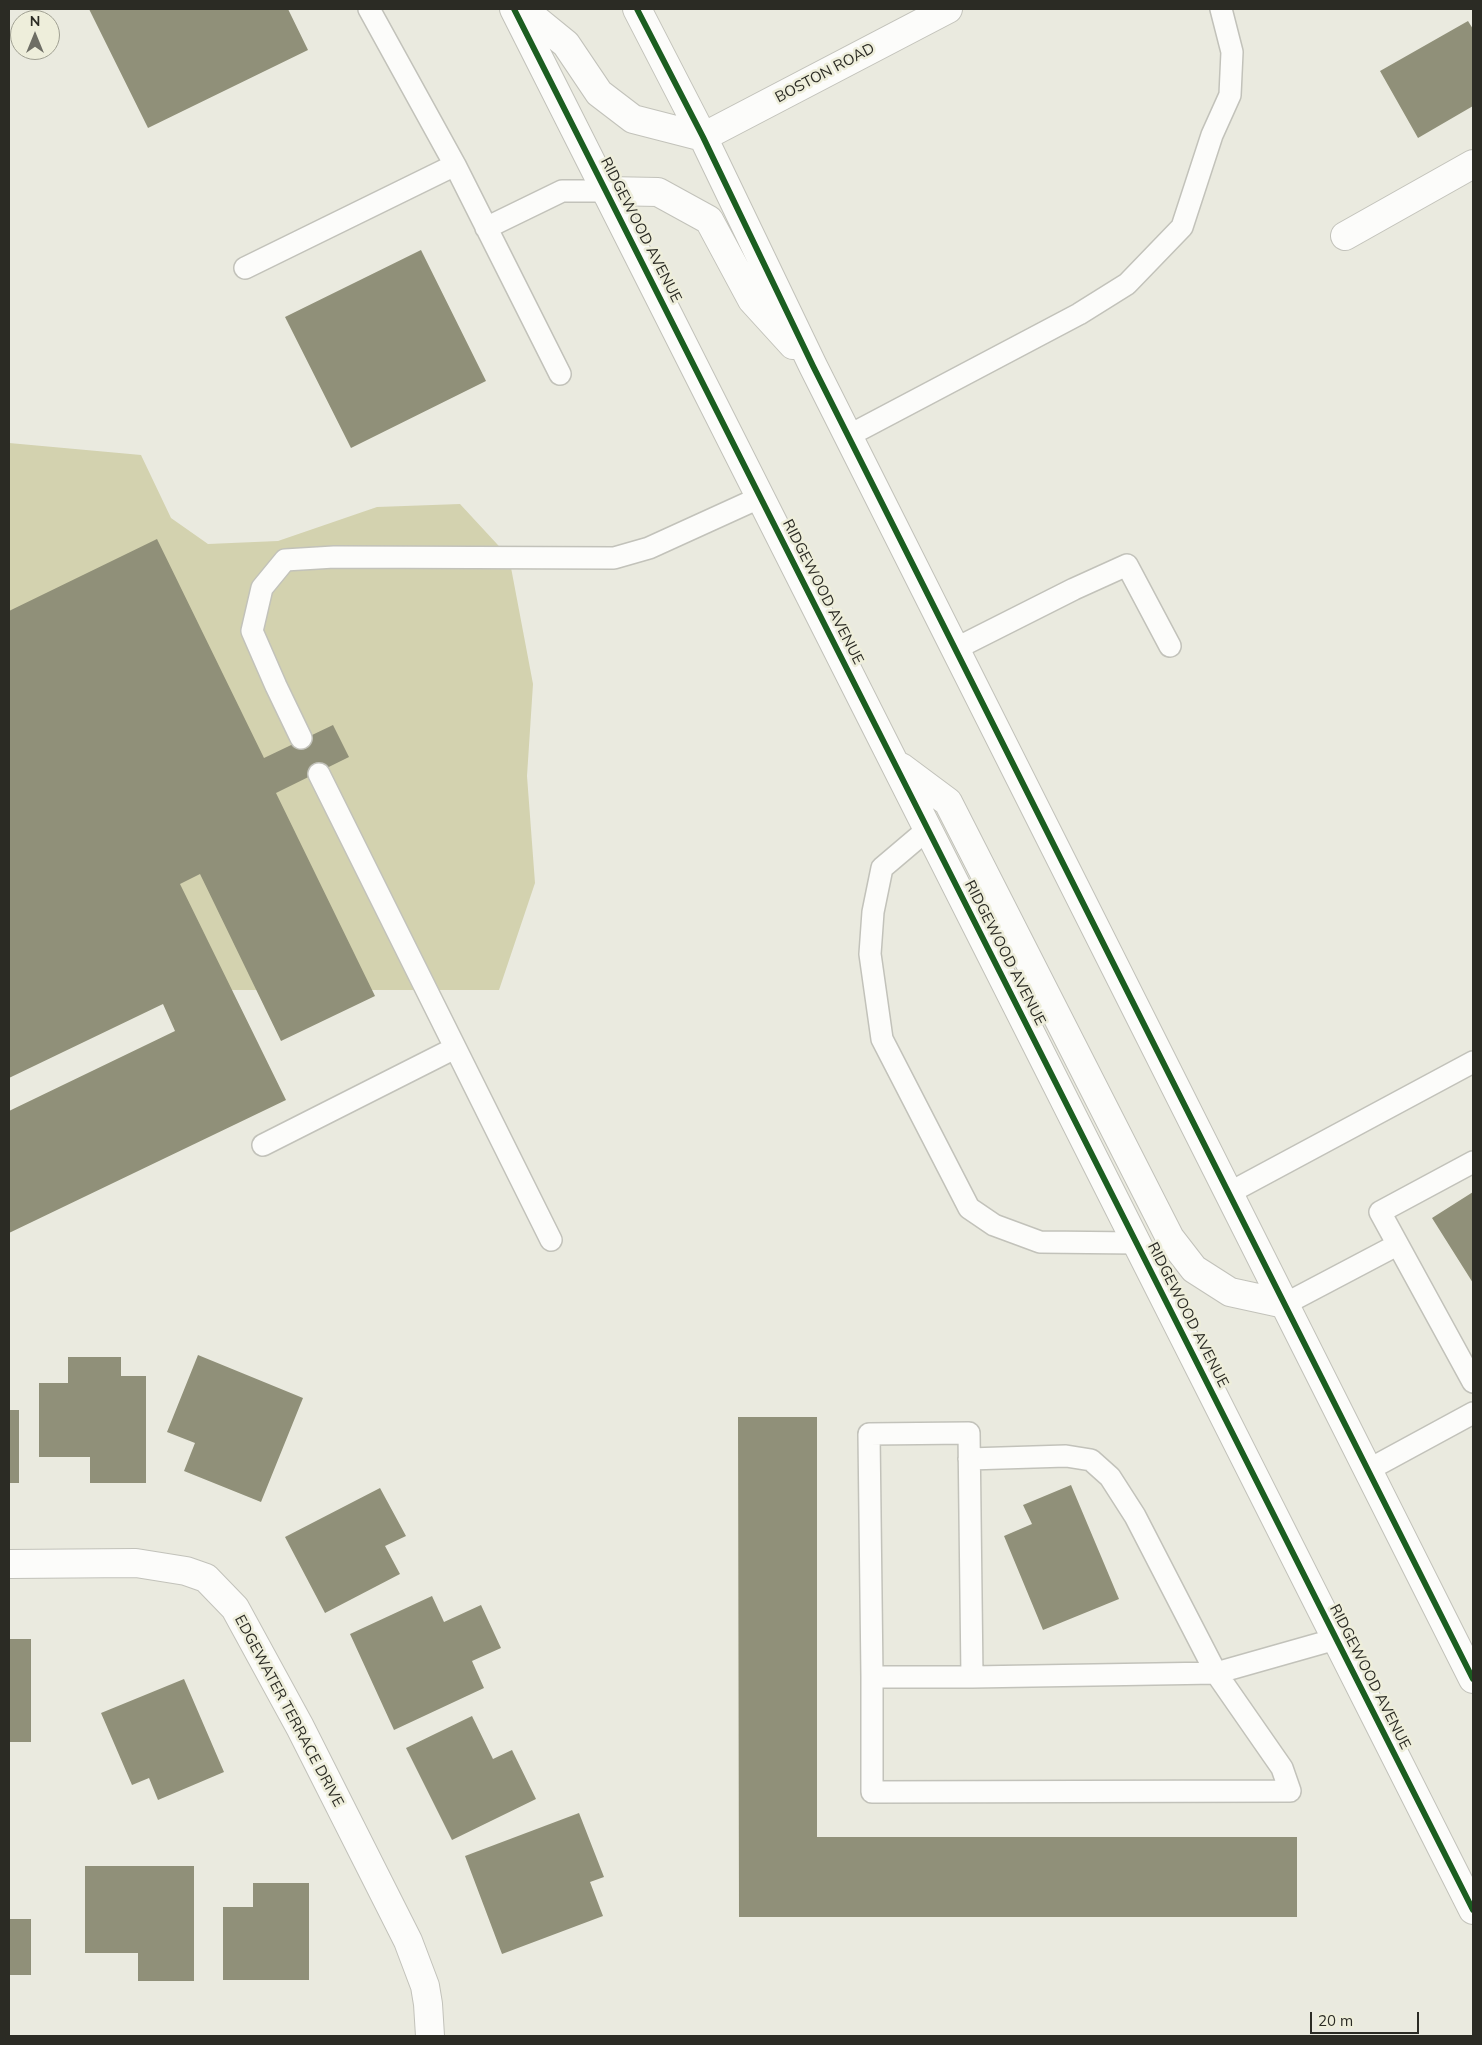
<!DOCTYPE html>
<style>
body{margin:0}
#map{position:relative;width:1482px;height:2045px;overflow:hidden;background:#eaeadf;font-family:Mulish,sans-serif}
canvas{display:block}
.frame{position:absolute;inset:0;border:10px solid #2b2b24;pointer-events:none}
.north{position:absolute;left:10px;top:10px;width:50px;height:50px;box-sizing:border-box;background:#eeeedb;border:1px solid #a0a092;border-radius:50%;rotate:0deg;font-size:14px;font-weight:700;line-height:20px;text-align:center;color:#2b2b24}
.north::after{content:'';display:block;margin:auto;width:18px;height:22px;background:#6e6e65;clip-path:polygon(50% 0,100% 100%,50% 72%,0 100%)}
.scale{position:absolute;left:1310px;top:2012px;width:109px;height:22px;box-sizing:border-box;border:2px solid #2b2b24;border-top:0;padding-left:6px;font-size:15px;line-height:18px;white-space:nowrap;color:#2b2b24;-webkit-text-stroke:4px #eeeedb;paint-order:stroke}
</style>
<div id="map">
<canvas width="1482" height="2045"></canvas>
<div class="frame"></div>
<div class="north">N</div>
<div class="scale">20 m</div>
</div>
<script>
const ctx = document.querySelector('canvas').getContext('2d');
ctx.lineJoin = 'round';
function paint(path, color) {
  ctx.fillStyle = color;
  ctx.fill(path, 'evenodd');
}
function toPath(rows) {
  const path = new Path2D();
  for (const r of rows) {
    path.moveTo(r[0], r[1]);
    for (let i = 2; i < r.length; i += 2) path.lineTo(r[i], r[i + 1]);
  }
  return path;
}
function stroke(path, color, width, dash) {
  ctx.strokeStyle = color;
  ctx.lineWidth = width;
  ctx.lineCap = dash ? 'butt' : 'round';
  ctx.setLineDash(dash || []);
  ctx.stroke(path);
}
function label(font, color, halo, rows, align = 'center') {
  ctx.font = font + ' Mulish,sans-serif';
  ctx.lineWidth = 5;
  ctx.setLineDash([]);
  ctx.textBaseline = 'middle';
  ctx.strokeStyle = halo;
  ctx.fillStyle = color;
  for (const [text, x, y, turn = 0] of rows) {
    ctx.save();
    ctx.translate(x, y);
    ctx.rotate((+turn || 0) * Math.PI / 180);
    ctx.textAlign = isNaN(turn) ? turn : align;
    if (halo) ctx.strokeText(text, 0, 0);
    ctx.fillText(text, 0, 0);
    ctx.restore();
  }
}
paint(toPath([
 [9,443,141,455,171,518,208,544,278,541,377,507,460,504,509,557,533,684,527,776,535,883,499,990,9,990]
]), '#d3d2af');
paint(toPath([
 [89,9,288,9,308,50,148,128],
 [1468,21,1473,29,1473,106,1418,138,1380,71],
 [421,250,486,381,351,448,285,317],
 [157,539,264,758,333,725,349,757,276,793,375,996,281,1041,200,874,180,884,286,1100,9,1233,9,1111,175,1031,163,1004,9,1078,9,611],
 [1473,1192,1473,1283,1432,1218],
 [198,1355,303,1398,261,1502,184,1471,195,1443,167,1432],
 [68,1357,121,1357,121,1376,146,1376,146,1483,90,1483,90,1457,39,1457,39,1383,68,1383],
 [9,1410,19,1410,19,1483,9,1483],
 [738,1417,817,1417,817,1837,1297,1837,1297,1917,739,1917],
 [1071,1485,1119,1599,1043,1630,1004,1536,1032,1524,1023,1505],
 [380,1488,406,1536,385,1546,400,1574,325,1613,285,1537],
 [432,1596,444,1622,481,1605,501,1648,472,1661,484,1688,394,1730,350,1634],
 [9,1639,31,1639,31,1742,9,1742],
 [184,1679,224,1772,158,1800,149,1778,132,1785,101,1713],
 [472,1716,493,1759,512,1750,536,1799,452,1840,406,1748],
 [579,1813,604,1877,590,1882,603,1916,502,1954,465,1856],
 [85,1866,194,1866,194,1981,138,1981,138,1953,85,1953],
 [253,1883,309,1883,309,1980,223,1980,223,1907,253,1907],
 [9,1919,31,1919,31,1975,9,1975]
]), '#909079');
const service = toPath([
 [369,9,455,165],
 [486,228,562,191,607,191],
 [245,268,455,165,560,374],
 [848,436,1079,314,1127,284,1182,227,1212,135,1230,95,1232,52,1221,9],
 [955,649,1074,589,1127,565,1170,646],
 [301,738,276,686,252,631,262,588,285,560,334,557,614,558,649,548,761,497],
 [319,774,551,1240],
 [928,829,882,868,873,912,870,954,882,1039,969,1208,994,1225,1040,1242,1137,1243],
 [263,1145,455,1048],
 [1473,1162,1380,1212,1473,1382],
 [1229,1193,1473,1062],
 [1285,1304,1397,1245],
 [1368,1470,1473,1413],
 [872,1677,872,1792,1290,1791,1282,1768,1216,1673,1135,1516,1110,1477,1091,1460,1066,1456,969,1459],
 [972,1677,969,1433,869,1434,872,1677,972,1677,1216,1673,1336,1639]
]);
const minor = toPath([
 [703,137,948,9],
 [1345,236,1473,164],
 [9,1564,136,1563,186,1571,206,1578,235,1608,300,1727,408,1941,425,1986,428,2004,430,2036]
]);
const primary = toPath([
 [514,9,1473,1910],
 [523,9,566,44,599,93,633,119,703,137],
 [637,9,703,137,813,366,1473,1679],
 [607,191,658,192,709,220,752,300,793,345],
 [901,767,948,802,1170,1238,1194,1269,1230,1292,1285,1304]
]);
stroke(service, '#c2c2ba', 24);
stroke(minor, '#c2c2ba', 30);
stroke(primary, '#c2c2ba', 30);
stroke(service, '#fcfcfa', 21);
stroke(minor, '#fcfcfa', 28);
stroke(primary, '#fcfcfa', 28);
stroke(toPath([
 [514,9,1473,1910],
 [637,9,703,137,813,366,1473,1679]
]), '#1b5e20', 6);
label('15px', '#2b2b24', '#eeeedb', [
 ["BOSTON ROAD",825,73,-28],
 ["RIDGEWOOD AVENUE",641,230,63],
 ["RIDGEWOOD AVENUE",823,592,63],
 ["RIDGEWOOD AVENUE",1005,953,63],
 ["RIDGEWOOD AVENUE",1188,1315,63],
 ["RIDGEWOOD AVENUE",1370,1677,63],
 ["EDGEWATER TERRACE DRIVE",289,1711,62]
]);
</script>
